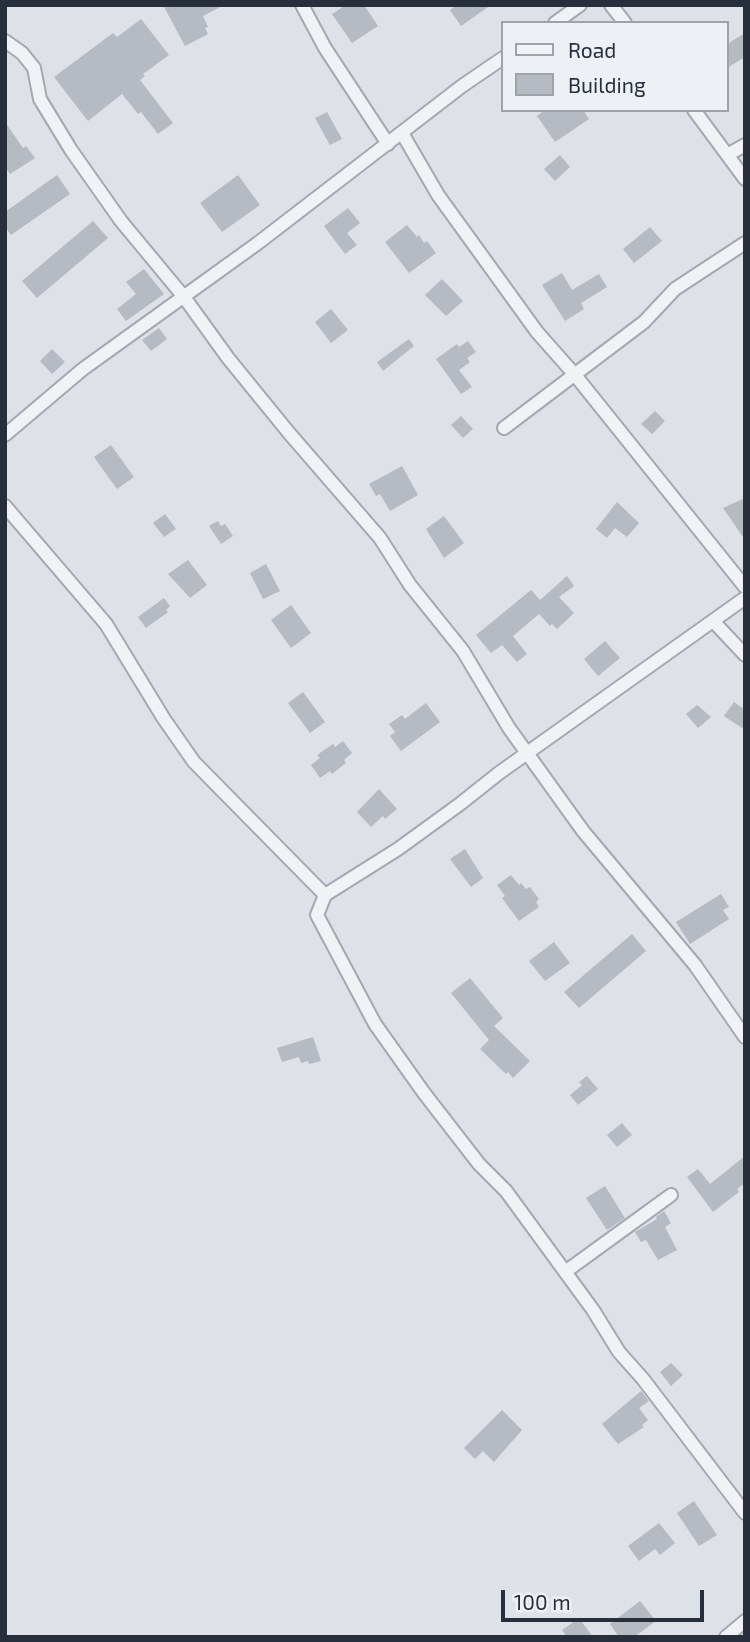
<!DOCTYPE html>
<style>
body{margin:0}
#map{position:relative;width:750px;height:1642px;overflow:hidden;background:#dee1e7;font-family:"Exo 2",sans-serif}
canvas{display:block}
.frame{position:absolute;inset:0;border:7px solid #282f3c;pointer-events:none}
.legend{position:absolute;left:501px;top:21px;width:228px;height:91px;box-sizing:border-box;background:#edf0f4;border:2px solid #9ea3aa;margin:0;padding:9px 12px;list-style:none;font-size:21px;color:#282f3c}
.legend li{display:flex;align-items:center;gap:14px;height:35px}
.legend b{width:35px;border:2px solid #9ea3aa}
.scale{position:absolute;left:501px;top:1590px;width:203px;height:32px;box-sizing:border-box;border:4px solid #282f3c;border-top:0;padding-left:9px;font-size:21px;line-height:24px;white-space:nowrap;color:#282f3c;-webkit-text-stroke:5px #edf0f4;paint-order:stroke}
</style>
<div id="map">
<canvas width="750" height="1642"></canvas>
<div class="frame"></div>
<ul class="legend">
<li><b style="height:9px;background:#f0f2f5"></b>Road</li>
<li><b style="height:19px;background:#b5bac3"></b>Building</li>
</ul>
<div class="scale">100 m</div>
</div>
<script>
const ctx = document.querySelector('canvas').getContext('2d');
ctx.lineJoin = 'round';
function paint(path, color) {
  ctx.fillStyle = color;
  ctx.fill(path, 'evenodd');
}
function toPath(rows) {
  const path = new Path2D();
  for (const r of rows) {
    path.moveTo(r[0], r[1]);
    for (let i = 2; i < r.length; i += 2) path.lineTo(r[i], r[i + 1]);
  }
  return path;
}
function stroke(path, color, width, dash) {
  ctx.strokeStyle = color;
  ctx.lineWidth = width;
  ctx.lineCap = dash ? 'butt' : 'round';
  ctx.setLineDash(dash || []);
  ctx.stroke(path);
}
paint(toPath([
 [163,5,224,5,203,16,208,27,205,28,208,34,185,46],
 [346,5,364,5,378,26,352,43,332,14],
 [457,5,491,5,461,26,450,10],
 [141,19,169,55,143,74,145,76,140,80,173,123,158,134,141,112,138,114,122,94,88,121,54,77,113,33,117,37],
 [745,33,745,57,727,68,727,44],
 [545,110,583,110,589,119,555,142,537,116],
 [327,112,342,139,330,145,315,118],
 [5,122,23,148,26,146,35,158,10,174,5,167],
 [560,155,570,167,555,181,544,169],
 [57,175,70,194,11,235,5,227,5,212],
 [238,175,260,205,222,232,200,203],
 [348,208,360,223,347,233,357,245,345,254,324,226],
 [93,221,108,238,37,298,22,281],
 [407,225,417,237,419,235,424,243,427,241,436,253,409,273,385,242],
 [650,227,662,241,634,263,623,249],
 [144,269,164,294,126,321,117,309,136,294,126,282],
 [562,273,572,290,599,274,607,287,581,303,584,309,565,321,542,285],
 [442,279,463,301,446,316,425,295],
 [331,309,348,330,331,343,315,322],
 [159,328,167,339,151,351,142,340],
 [409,339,414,346,383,371,377,362],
 [468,341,476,352,467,358,470,362,459,370,472,387,461,394,436,359,457,344,459,347],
 [52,349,65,362,52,374,40,361],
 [655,411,665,421,652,434,641,424],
 [461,416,473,429,463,438,451,425],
 [111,445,134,477,117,489,94,457],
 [402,466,418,495,390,511,380,494,376,496,369,484],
 [745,498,745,540,723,508],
 [617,502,639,523,627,537,615,528,607,538,596,529],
 [165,514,176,529,164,537,153,523],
 [444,516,464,543,444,558,426,529],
 [218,521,221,526,225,524,233,536,221,544,209,526],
 [188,560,207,585,190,598,168,574],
 [266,564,280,591,263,599,250,573],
 [567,576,574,586,559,597,574,613,557,629,552,624,550,626,539,614,513,636,527,654,517,662,502,645,491,653,476,635,531,590,540,600],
 [164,598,170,606,166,610,168,612,146,628,138,617],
 [291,605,311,633,291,648,271,620],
 [605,641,620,658,598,676,584,659],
 [303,692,325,722,310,733,288,703],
 [734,702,745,710,745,730,724,716],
 [426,703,440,722,401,751,390,736,395,732,389,724,402,715,405,719],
 [697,705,711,717,698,728,686,714],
 [343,741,352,753,344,760,346,763,332,774,330,771,320,778,311,765,320,758,317,755,333,744,335,747],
 [379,789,397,809,385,819,383,816,371,827,357,812],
 [465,849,483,878,471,887,450,859],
 [511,875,519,885,521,883,526,889,530,887,539,899,536,902,539,907,519,921,502,898,505,896,497,885],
 [721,894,729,907,723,910,729,919,690,944,676,922],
 [632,934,646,951,579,1008,564,992],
 [554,942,570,963,545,981,529,961],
 [470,978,503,1018,494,1026,530,1061,513,1078,508,1072,506,1074,480,1049,489,1040,451,993],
 [313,1037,321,1061,309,1064,308,1061,301,1063,299,1057,282,1062,277,1048],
 [587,1076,598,1089,578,1105,570,1095,582,1085,579,1082],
 [622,1123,632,1135,617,1147,607,1135],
 [745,1156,745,1183,737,1189,739,1192,713,1212,687,1177,698,1169,710,1184],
 [605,1186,625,1218,607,1230,586,1198],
 [664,1211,671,1223,665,1227,677,1250,658,1260,646,1240,641,1242,635,1232,657,1219,656,1217],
 [671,1363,683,1375,671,1386,660,1372],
 [641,1391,649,1401,639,1408,648,1420,642,1425,644,1427,618,1444,602,1424],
 [502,1410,522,1430,494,1462,483,1451,475,1459,464,1448],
 [694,1501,717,1535,699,1546,677,1513],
 [659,1523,675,1543,660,1555,655,1549,639,1561,628,1546],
 [640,1601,656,1621,634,1637,619,1637,610,1624],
 [579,1618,593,1637,567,1637,562,1630]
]), '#b5bac3');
const minor = toPath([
 [302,5,325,48,388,144],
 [611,5,625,23],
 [555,23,580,5],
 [5,41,22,53,34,68,40,99,71,150,121,221,184,297,228,358,289,433,380,538,410,585,463,651,509,728,583,831,695,965,745,1037],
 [694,110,745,179],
 [402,133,438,195,537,332,575,375,745,587],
 [729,154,745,145],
 [504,428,644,322,675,289,745,243],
 [5,435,83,369,258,243,462,86,503,58],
 [5,506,106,624,164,719,194,762,325,895],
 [745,598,499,773,460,804,398,849,325,895,317,915,375,1024,424,1093,479,1164,506,1191,593,1310,619,1352,643,1379,745,1513],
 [714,622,745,655],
 [565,1272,671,1195],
 [726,1637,745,1621]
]);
stroke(minor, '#a4a8b0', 16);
stroke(minor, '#f0f2f5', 12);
</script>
